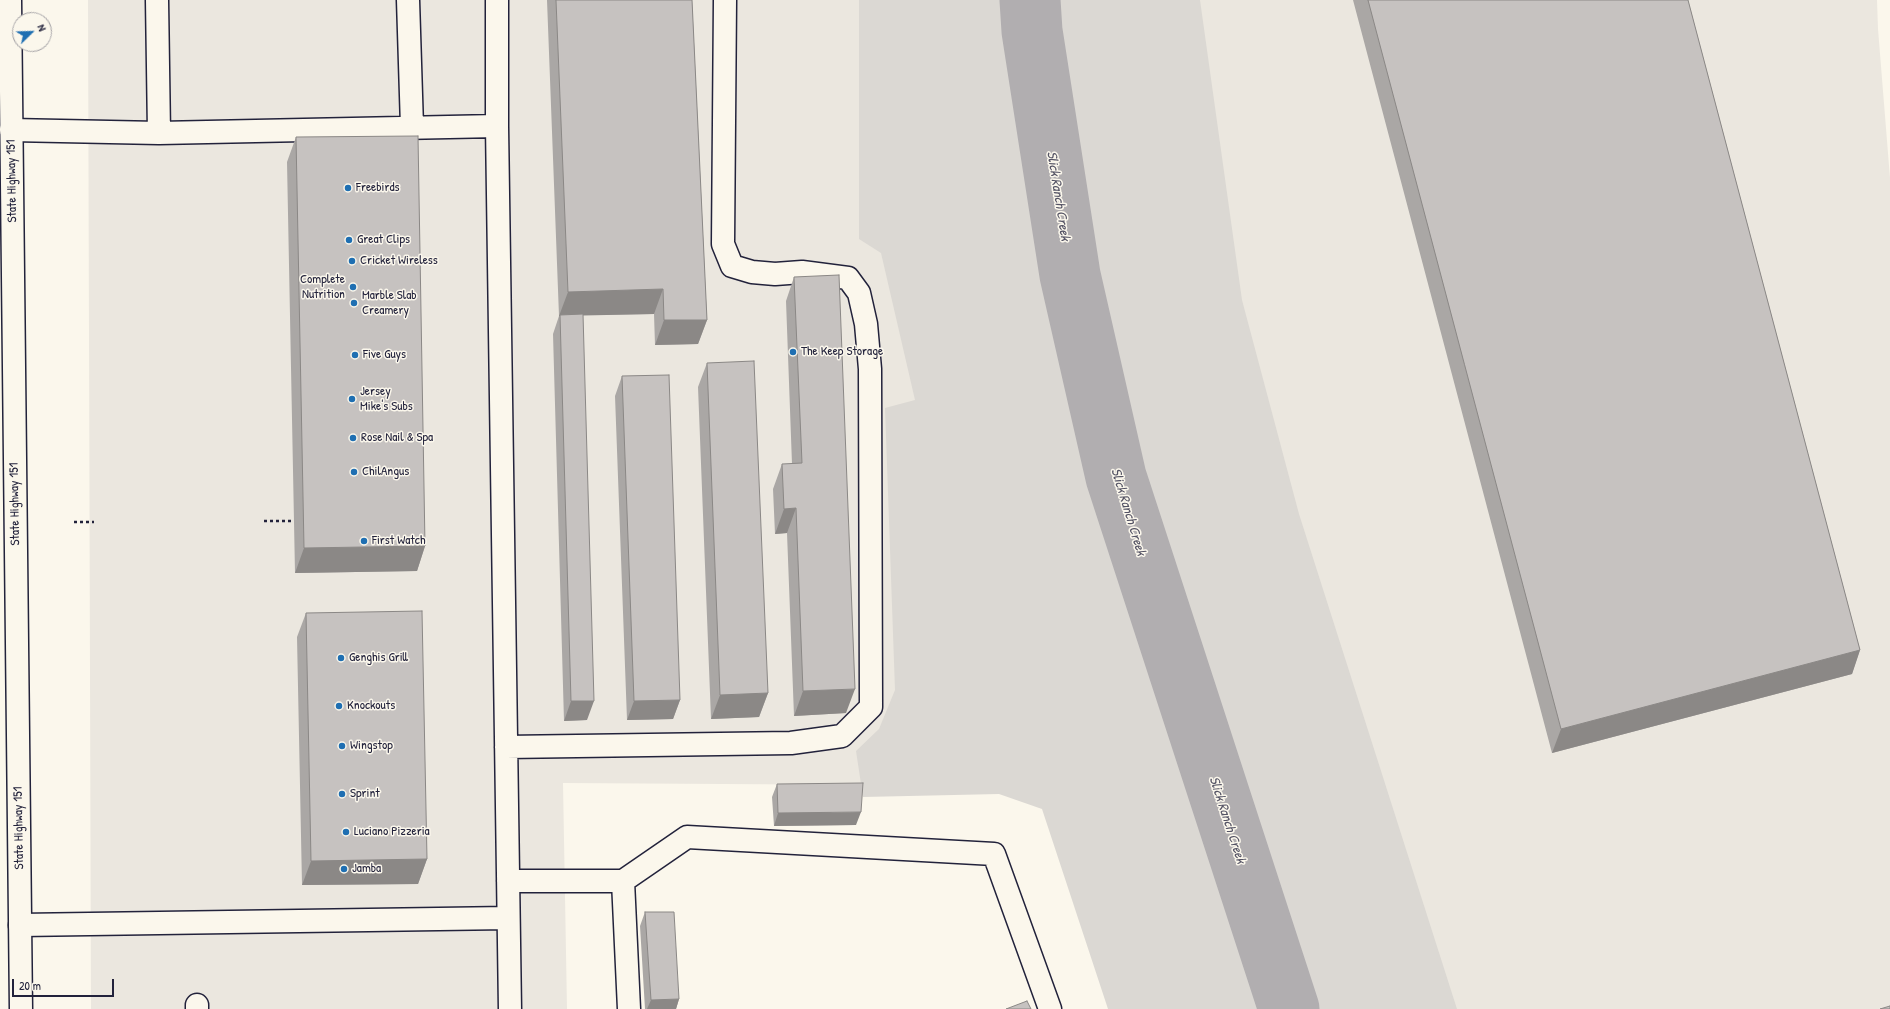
<!DOCTYPE html>
<style>
body{margin:0}
#map{position:relative;width:1890px;height:1009px;overflow:hidden;background:#fbf7ec;font-family:"Patrick Hand",sans-serif}
canvas{display:block}
.north{position:absolute;left:12px;top:12px;width:40px;height:40px;box-sizing:border-box;background:#fbf7ec;border:1px solid #a4a2a5;border-radius:50%;rotate:67deg;font-size:11px;font-weight:700;line-height:16px;text-align:center;color:#22223b}
.north::after{content:'';display:block;margin:auto;width:14px;height:18px;background:#1f6fb2;clip-path:polygon(50% 0,100% 100%,50% 72%,0 100%)}
.scale{position:absolute;left:12px;top:979px;width:102px;height:18px;box-sizing:border-box;border:2px solid #22223b;border-top:0;padding-left:5px;font-size:12px;line-height:14px;white-space:nowrap;color:#22223b;-webkit-text-stroke:3px #fbf7ec;paint-order:stroke}
</style>
<div id="map">
<canvas width="1890" height="1009"></canvas>
<div class="north">N</div>
<div class="scale">20 m</div>
</div>
<script>
const ctx = document.querySelector('canvas').getContext('2d');
ctx.lineJoin = 'round';
function paint(path, color) {
  ctx.fillStyle = color;
  ctx.fill(path, 'evenodd');
}
function toPath(rows) {
  const path = new Path2D();
  for (const r of rows) {
    path.moveTo(r[0], r[1]);
    for (let i = 2; i < r.length; i += 2) path.lineTo(r[i], r[i + 1]);
  }
  return path;
}
function stroke(path, color, width, dash) {
  ctx.strokeStyle = color;
  ctx.lineWidth = width;
  ctx.lineCap = dash ? 'butt' : 'round';
  ctx.setLineDash(dash || []);
  ctx.stroke(path);
}
function label(font, color, halo, rows, align = 'center') {
  ctx.font = font + ' "Patrick Hand",sans-serif';
  ctx.lineWidth = 3;
  ctx.setLineDash([]);
  ctx.textBaseline = 'middle';
  ctx.strokeStyle = halo;
  ctx.fillStyle = color;
  for (const [text, x, y, turn = 0] of rows) {
    ctx.save();
    ctx.translate(x, y);
    ctx.rotate((+turn || 0) * Math.PI / 180);
    ctx.textAlign = isNaN(turn) ? turn : align;
    if (halo) ctx.strokeText(text, 0, 0);
    ctx.fillText(text, 0, 0);
    ctx.restore();
  }
}
paint(toPath([
 [88,0,859,0,884,227,1043,786,563,783,567,1009,91,1009],
 [1176,0,1877,0,1878,29,1890,178,1890,1009,1446,1009,1252,408]
]), '#ebe7df');
paint(toPath([
 [859,0,1200,0,1242,300,1299,514,1457,1009,1108,1009,1042,809,999,794,863,797,856,751,879,729,895,690,885,408,915,400,881,253,859,239]
]), '#dbd8d3');
stroke(toPath([
 [1030,0,1032,31,1070,275,1116,477,1289,1009]
]), '#b1aeb0', 61);
const minor = toPath([
 [157,0,159,133],
 [408,0,412,127],
 [497,0,497,126,510,1009],
 [11,130,159,133,497,126],
 [506,747,791,743,842,736,871,707,870,369,866,324,859,293,848,278,802,272,775,274,752,272,732,266,723,244,725,0],
 [508,881,623,881,687,837,994,854,1050,1009],
 [623,881,629,1009],
 [20,925,508,918],
 [197,1005,197,1009]
]);
const major = toPath([
 [10,0,21,1009]
]);
stroke(minor, '#22223b', 25);
stroke(major, '#22223b', 25);
stroke(toPath([
 [264,521,292,521],
 [74,522,94,522]
]), '#22223b', 2.5, [3, 3]);
stroke(minor, '#fbf7ec', 22);
stroke(major, '#fbf7ec', 22);
paint(toPath([
 [547,0,692,0,707,320,698,344,655,345,654,314,583,315,587,720,564,721,553,334,559,316],
 [1353,0,1688,0,1860,650,1852,674,1552,753],
 [296,137,425,546,417,571,295,573,287,162],
 [794,277,846,713,794,716,787,533,775,534,773,489,782,464,792,464,786,301],
 [707,363,768,693,759,717,711,719,698,387],
 [622,376,680,700,673,719,627,720,615,396],
 [306,613,427,859,418,884,302,885,297,637],
 [777,784,856,825,774,826,772,797],
 [645,912,679,999,676,1009,645,1009,640,926]
]), '#aaa7a5');
paint(toPath([
 [663,289,654,314,559,316,568,292],
 [664,320,707,320,698,344,655,345],
 [796,508,787,533,775,534,784,509],
 [425,546,417,571,295,573,304,548],
 [1860,650,1852,674,1552,753,1561,729],
 [855,689,846,713,794,716,803,691],
 [768,693,759,717,711,719,720,695],
 [680,700,673,719,627,720,634,701],
 [571,701,594,701,587,720,564,721],
 [861,812,856,825,774,826,778,813],
 [427,859,418,884,302,885,311,861],
 [679,999,676,1009,647,1009,651,1000]
]), '#8b8886');
const building = toPath([
 [556,0,692,0,707,320,664,320,663,289,568,292,556,0],
 [1368,0,1688,0,1860,650,1561,729,1368,0],
 [418,136,425,546,304,548,296,137,418,136],
 [839,275,855,689,803,691,796,508,784,509,782,464,802,463,794,277,839,275],
 [583,314,594,701,571,701,560,315,583,314],
 [754,361,768,693,720,695,707,363,754,361],
 [669,375,680,700,634,701,622,376,669,375],
 [422,611,427,859,311,861,306,613,422,611],
 [863,783,861,812,778,813,777,784,863,783],
 [645,912,674,912,679,999,651,1000,645,912],
 [1027,1001,1031,1009,1006,1009,1027,1001],
 [1890,1006,1890,1009,1880,1009,1890,1006]
]);
paint(building, '#c6c2c0');
stroke(building, '#8b8886', 1);
for (const [x, y, r, color] of [
 [348,188,4,"#1f6fb2"],
 [349,240,4,"#1f6fb2"],
 [352,261,4,"#1f6fb2"],
 [353,287,4,"#1f6fb2"],
 [354,303,4,"#1f6fb2"],
 [793,352,4,"#1f6fb2"],
 [355,355,4,"#1f6fb2"],
 [352,399,4,"#1f6fb2"],
 [353,438,4,"#1f6fb2"],
 [354,472,4,"#1f6fb2"],
 [364,541,4,"#1f6fb2"],
 [341,658,4,"#1f6fb2"],
 [339,706,4,"#1f6fb2"],
 [342,746,4,"#1f6fb2"],
 [342,794,4,"#1f6fb2"],
 [346,832,4,"#1f6fb2"],
 [344,869,4,"#1f6fb2"]
]) {
  const dot = new Path2D();
  dot.arc(x, y, r, 0, 2 * Math.PI);
  ctx.fillStyle = color;
  ctx.fill(dot);
  stroke(dot, '#fbf7ec', 1.5);
}
label('13px', '#22223b', '#fbf7ec', [
 ["State Highway 151",12,181,-91],
 ["State Highway 151",15,504,-91],
 ["State Highway 151",19,828,-91]
]);
label('13px', '#22223b', '#fbf7ec', [
 ["Freebirds",356,188],
 ["Great Clips",357,240],
 ["Cricket Wireless",360,261],
 ["Complete",345,280,"right"],
 ["Nutrition",345,295,"right"],
 ["Marble Slab",362,296],
 ["Creamery",362,311],
 ["The Keep Storage",801,352],
 ["Five Guys",363,355],
 ["Jersey",360,392],
 ["Mike's Subs",360,407],
 ["Rose Nail & Spa",361,438],
 ["ChilAngus",362,472],
 ["First Watch",372,541],
 ["Genghis Grill",349,658],
 ["Knockouts",347,706],
 ["Wingstop",350,746],
 ["Sprint",350,794],
 ["Luciano Pizzeria",354,832],
 ["Jamba",352,869]
], 'left');
label('italic 14px', '#545364', '#fbf7ec', [
 ["Slick Ranch Creek",1058,196,81],
 ["Slick Ranch Creek",1128,512,73],
 ["Slick Ranch Creek",1227,820,72]
]);
</script>
